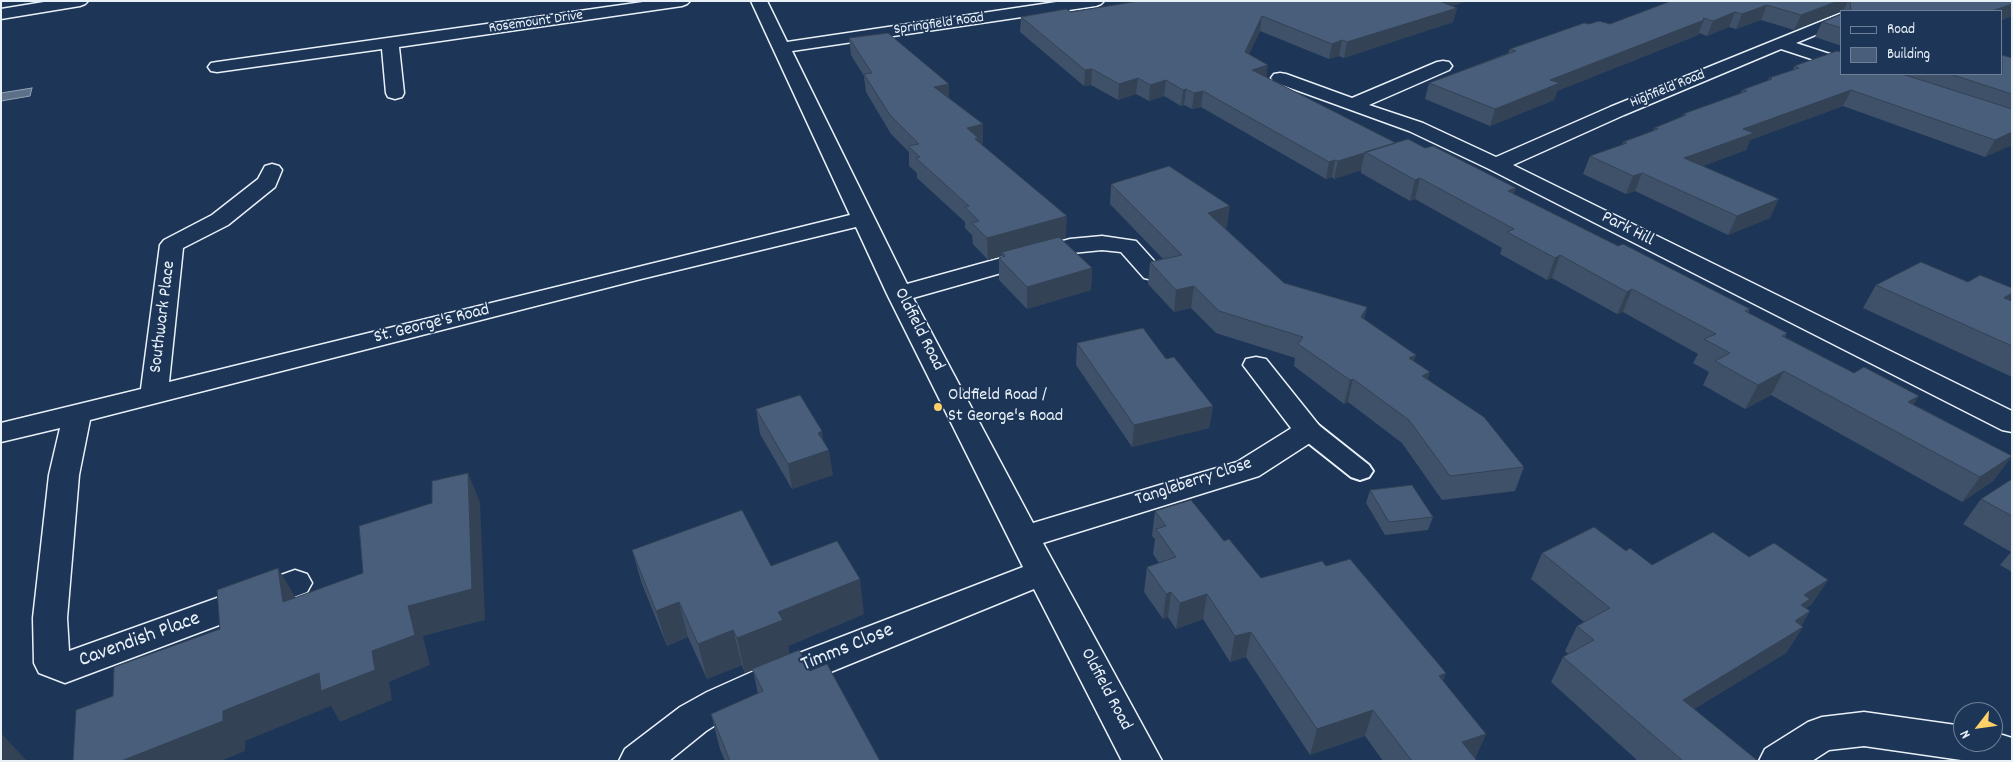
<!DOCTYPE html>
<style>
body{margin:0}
#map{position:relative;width:2013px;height:762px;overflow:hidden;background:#1d3557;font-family:Dekko,sans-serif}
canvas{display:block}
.frame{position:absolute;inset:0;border:2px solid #e8f1f8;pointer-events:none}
.legend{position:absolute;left:1840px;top:10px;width:162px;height:65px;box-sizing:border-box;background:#1d3557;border:1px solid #6e8097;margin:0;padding:6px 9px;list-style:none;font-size:15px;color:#e8f1f8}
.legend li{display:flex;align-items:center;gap:10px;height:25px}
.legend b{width:25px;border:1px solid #6e8097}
.north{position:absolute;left:1953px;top:702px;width:50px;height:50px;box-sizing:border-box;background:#1d3557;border:1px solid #6e8097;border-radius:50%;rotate:240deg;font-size:14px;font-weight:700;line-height:20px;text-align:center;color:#e8f1f8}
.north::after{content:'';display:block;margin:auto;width:18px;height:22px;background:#ffd166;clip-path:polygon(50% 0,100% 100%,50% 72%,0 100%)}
</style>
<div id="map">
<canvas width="2013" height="762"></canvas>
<div class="frame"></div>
<ul class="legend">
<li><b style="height:6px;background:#1d3557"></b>Road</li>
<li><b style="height:14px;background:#495e7a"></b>Building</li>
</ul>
<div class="north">N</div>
</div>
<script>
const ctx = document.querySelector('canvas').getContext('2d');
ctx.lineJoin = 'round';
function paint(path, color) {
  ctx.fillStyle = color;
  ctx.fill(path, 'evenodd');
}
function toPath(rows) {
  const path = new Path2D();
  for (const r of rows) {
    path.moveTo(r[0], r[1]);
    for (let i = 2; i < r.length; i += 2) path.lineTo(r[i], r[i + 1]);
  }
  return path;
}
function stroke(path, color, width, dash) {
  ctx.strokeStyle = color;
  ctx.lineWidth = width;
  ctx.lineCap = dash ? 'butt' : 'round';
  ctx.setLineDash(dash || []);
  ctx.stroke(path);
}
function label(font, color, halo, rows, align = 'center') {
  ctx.font = font + ' Dekko,sans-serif';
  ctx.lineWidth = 4;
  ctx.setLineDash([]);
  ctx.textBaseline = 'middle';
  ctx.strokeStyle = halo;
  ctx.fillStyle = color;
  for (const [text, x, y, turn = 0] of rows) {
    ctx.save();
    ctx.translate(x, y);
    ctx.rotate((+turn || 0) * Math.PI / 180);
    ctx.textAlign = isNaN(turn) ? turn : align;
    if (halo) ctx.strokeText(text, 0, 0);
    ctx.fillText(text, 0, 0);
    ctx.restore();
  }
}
const water = toPath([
 [32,88,30,96,1,101,1,93,32,88]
]);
paint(water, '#5d7089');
stroke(water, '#95a4b5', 1);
const service = toPath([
 [1307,421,1316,423,1369,465,1373,471,1369,477,1360,480,1351,477,1298,435,1294,429,1298,423,1307,421]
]);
const minor = toPath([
 [50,1,88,1,85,4,80,6,1,19,1,9,50,1],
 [650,1,690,1,687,4,682,6,399,47,404,93,402,97,395,99,388,97,386,93,382,49,217,72,211,71,208,67,211,63,217,62,650,1],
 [751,1,767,1,787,42,1063,1,1104,1,1101,4,1096,6,792,51,907,284,1070,239,1102,236,1136,241,1165,273,1162,278,1153,280,1144,278,1121,252,1102,250,1072,253,913,298,1033,523,1237,462,1290,429,1291,428,1243,365,1246,359,1256,357,1266,359,1322,429,1310,443,1259,476,1043,543,1162,761,1122,761,1034,589,789,689,733,714,706,731,669,761,619,761,625,749,680,707,707,692,763,667,1023,567,887,294,856,227,641,279,90,420,79,475,67,618,69,651,295,570,307,574,312,583,307,592,65,683,39,673,34,663,33,618,49,475,60,428,1,442,1,423,141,389,160,245,164,240,212,215,258,179,265,166,272,164,279,166,282,170,275,187,228,225,183,248,169,382,850,215,751,1],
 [1842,13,1842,24,1796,43,1842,58,1842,69,1781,49,1624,115,1513,165,2012,411,2012,432,2002,430,1489,169,1409,131,1274,82,1271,78,1274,74,1280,73,1286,74,1352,98,1437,62,1443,61,1449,62,1452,66,1449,70,1369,105,1423,123,1496,157,1610,107,1842,13],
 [1864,712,1963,726,1963,742,1993,742,1993,732,2012,738,2012,761,1968,761,1864,746,1829,750,1812,761,1759,761,1765,749,1808,722,1822,717,1864,712]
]);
stroke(service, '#e8f1f8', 4);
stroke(minor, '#e8f1f8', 3);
paint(service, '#1d3557');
paint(minor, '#1d3557');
paint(toPath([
 [1467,1,1452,6,1457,8,1453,22,1344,58,1339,56,1329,59,1260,31,1249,54,1266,77,1396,143,1514,194,1618,246,1750,309,1748,313,1787,333,1785,337,2012,456,1993,481,1962,502,1771,395,1745,409,1703,385,1709,372,1693,363,1698,354,1623,312,1617,314,1552,278,1547,280,1500,254,1502,248,1415,199,1410,201,1361,173,1361,170,1334,179,1332,177,1326,179,1201,107,1192,109,1184,105,1181,106,1164,96,1149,101,1136,94,1118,100,1091,85,1084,86,1020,32,1021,17,1071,12],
 [1671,1,2012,1,2012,16,2002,20,2002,11,1842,11,1794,30,1761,20,1736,29,1729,27,1707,36,1699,33,1698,35,1557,91,1554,100,1490,126,1425,99,1429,83,1508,53,1510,49,1589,24,1610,24],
 [1842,14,1842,46,1815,37,1822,22],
 [849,38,949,98,983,124,983,143,981,144,1066,237,1061,239,1092,268,1091,290,1027,309,999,280,999,258,1002,257,1002,256,988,260,973,244,972,235,965,228,965,222,917,178,917,173,909,166,909,152,891,134,866,92,864,76,851,55],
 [2012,58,2012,145,1985,157,1843,106,1750,140,1746,150,1703,166,1770,218,1728,235,1635,191,1626,194,1583,174,1590,156,1622,145,1623,142,1653,131,1654,128,1682,117,1683,114,1740,94,1742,90,1768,81,1769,78,1793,70,1794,66,1842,74,2002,74],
 [1111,184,1227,227,1225,228,1284,283,1367,307,1364,319,1416,355,1414,361,1428,379,1524,467,1515,491,1442,500,1402,443,1348,402,1344,404,1294,366,1295,358,1216,333,1191,308,1174,312,1148,284,1150,262,1163,259,1110,204],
 [1876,285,2012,301,2012,377,1863,308],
 [1077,343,1166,359,1213,406,1209,428,1132,447,1076,365],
 [756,409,824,441,833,475,792,489,760,434],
 [2012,479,2012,572,2000,565,2011,552,1963,524,1981,499],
 [1370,490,1433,517,1428,530,1385,535,1366,503],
 [1155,511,1224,541,1261,578,1326,566,1446,673,1443,681,1486,734,1475,758,1477,761,1383,761,1365,736,1310,755,1246,657,1230,662,1203,619,1176,629,1168,617,1163,619,1144,592,1147,567,1159,563,1153,554,1155,539,1152,536],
 [632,550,771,566,864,614,788,646,789,653,810,671,880,761,725,761,720,749,711,714,758,694,753,670,745,673,742,665,707,679,688,637,667,646,642,584],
 [1626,551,1652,565,1749,557,1828,580,1811,605,1806,608,1810,611,1801,626,1803,627,1786,653,1694,709,1758,761,1638,761,1551,682,1563,657,1568,654,1565,651,1577,626,1584,622,1531,579,1542,553]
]), '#3f5169');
paint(toPath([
 [1431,1,1467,1,1429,14],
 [1838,1,1848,1,1843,11,1794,30,1801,15],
 [2012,4,2012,16,2002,20,2002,11,1992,11],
 [1767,5,1761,20,1736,29,1742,14],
 [1457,8,1453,22,1344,58,1347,42],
 [1735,12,1729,27,1707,36,1713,21],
 [1262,16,1260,31,1242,68,1245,52],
 [1704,20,1698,35,1557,91,1554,100,1490,126,1495,109,1550,80],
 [1342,40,1339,56,1329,59,1332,44],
 [1268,65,1266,80,1252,70],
 [1092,69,1091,85,1084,86,1085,70],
 [1138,78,1136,94,1118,100,1119,84],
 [1166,80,1164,96,1149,101,1150,85],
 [949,84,949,102,934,87],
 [1186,89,1184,105,1181,106,1183,90],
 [1851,90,1843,106,1750,140,1746,150,1677,176,1684,158,1743,129],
 [1203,91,1201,107,1192,109,1194,93],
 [983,124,983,143,978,145,967,128],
 [2012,132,2012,145,1985,157,1995,140],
 [1396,143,1365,152,1361,170,1334,179,1338,161],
 [1335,160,1332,177,1326,179,1329,162],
 [1642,173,1635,191,1626,194,1633,176],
 [1420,178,1415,199,1410,201,1415,180],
 [1516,188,1509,209,1508,191],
 [1779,199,1770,218,1728,235,1737,216],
 [1230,206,1227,227,1206,234,1208,213],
 [1067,216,1066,237,1005,255,1002,252,1002,256,988,260,987,238],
 [1560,255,1552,278,1547,280,1555,258],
 [1092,268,1091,290,1027,309,1027,287],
 [1194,286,1191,308,1174,312,1176,290],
 [1632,289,1623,312,1617,314,1627,292],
 [2012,293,2012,297,2001,313,2004,298],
 [1367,307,1362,329,1361,317],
 [1416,355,1409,378,1409,358],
 [1784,371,1771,395,1745,409,1758,385],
 [1430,372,1423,396,1422,376],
 [1353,379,1348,402,1344,404,1350,380],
 [1919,396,1904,420,1908,402],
 [1213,406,1209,428,1132,447,1134,425],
 [822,431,825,452,829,450,833,475,792,489,788,464,818,433],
 [2012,456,1993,481,1962,502,1980,477],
 [468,473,480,502,485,620,423,636,430,665,389,682,392,700,340,722,331,706,245,741,245,751,221,761,121,761,223,711,372,651,408,606],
 [278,568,296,598,283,602],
 [860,579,864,614,788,646,789,655,745,673,737,638,778,612],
 [1828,580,1811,605,1802,611,1810,611,1798,630,1803,627,1786,653,1668,725,1683,700,1804,595],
 [1171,592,1168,617,1163,619,1166,594],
 [1207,594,1203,619,1176,629,1180,603],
 [679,602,688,637,667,646,656,611],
 [733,630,742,665,707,679,698,644],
 [1251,632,1246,657,1230,662,1235,636],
 [1446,673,1436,699,1439,676],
 [1373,710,1365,736,1310,755,1317,729],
 [2,734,27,761,1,761],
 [1486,734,1475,759,1462,742]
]), '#334255');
const building = toPath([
 [1139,1,1439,1,1457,8,1347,42,1342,40,1332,44,1262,16,1245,52,1268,65,1252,70,1396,143,1338,161,1335,160,1329,162,1203,91,1194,93,1186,89,1183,90,1166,80,1150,85,1138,78,1119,84,1092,69,1085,70,1021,17,1066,9,1071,12,1139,1],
 [1671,1,1838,1,1801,15,1767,5,1742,14,1735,12,1713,21,1703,18,1704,20,1550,80,1560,83,1495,109,1429,83,1516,51,1510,49,1584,23,1589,24,1599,21,1610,24,1671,1],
 [1850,1,2012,1,2012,4,1992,11,1848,11,1851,10,1850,1],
 [1842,14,1842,28,1822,22,1842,14],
 [888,33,949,84,934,87,983,124,967,128,978,138,975,139,1067,216,987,238,972,223,979,221,965,207,969,206,916,158,920,157,908,146,919,144,890,115,864,74,872,73,849,38,888,33],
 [1837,51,1842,52,1842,74,1902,74,2012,109,2012,132,1995,140,1851,90,1743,129,1754,133,1684,158,1779,199,1737,216,1642,173,1633,176,1590,156,1627,143,1623,142,1658,129,1654,128,1686,115,1683,114,1747,91,1742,90,1772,79,1769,78,1799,68,1794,66,1837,51],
 [2002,55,2012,58,2012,94,1950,74,2002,74,2002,55],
 [1408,139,1425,148,1433,146,1516,188,1508,191,1618,246,1623,244,1750,309,1745,311,1787,333,1782,336,1854,373,1864,367,1919,396,1908,402,2012,456,1980,477,1784,371,1758,385,1715,361,1730,353,1704,339,1716,334,1632,289,1627,292,1560,255,1555,258,1507,232,1514,229,1420,178,1415,180,1365,152,1408,139],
 [1169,166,1230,206,1208,213,1284,283,1367,307,1361,317,1416,355,1409,358,1430,372,1422,376,1484,417,1524,467,1450,476,1409,420,1353,379,1350,380,1298,344,1303,337,1219,311,1194,286,1176,290,1150,262,1182,255,1111,184,1169,166],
 [1059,237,1092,268,1027,287,999,258,1005,256,1002,252,1059,237],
 [1921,262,1968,282,1980,275,2012,288,2012,293,2004,298,2012,301,2012,346,1876,285,1921,262],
 [1143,328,1166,359,1174,357,1213,406,1134,425,1077,343,1143,328],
 [800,395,822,431,818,433,829,450,788,464,756,409,800,395],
 [468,473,472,589,408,606,415,635,372,651,375,670,321,691,319,673,223,711,223,721,121,761,73,761,76,710,113,696,114,667,220,629,217,590,278,568,283,602,363,573,359,526,432,503,432,481,468,473],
 [2012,479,2012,516,1981,499,2012,479],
 [1412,485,1433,517,1389,522,1370,490,1412,485],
 [1191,500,1224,541,1229,539,1261,578,1322,561,1326,566,1350,559,1446,673,1439,676,1486,734,1462,742,1477,761,1412,761,1373,710,1317,729,1251,632,1235,636,1207,594,1180,603,1171,592,1166,594,1147,567,1176,557,1156,529,1166,526,1155,511,1191,500],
 [742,510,771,566,837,541,860,579,778,612,783,620,737,638,733,630,698,644,679,602,656,611,632,550,742,510],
 [1594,527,1626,551,1630,548,1652,565,1713,532,1749,557,1774,543,1828,580,1804,595,1810,599,1801,605,1810,611,1795,621,1803,627,1683,700,1758,761,1683,761,1563,657,1594,640,1577,626,1610,608,1542,553,1594,527],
 [799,650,810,671,827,664,880,761,730,761,711,714,763,691,752,669,799,650]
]);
paint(building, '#495e7a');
stroke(building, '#334255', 1);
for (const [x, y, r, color] of [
 [938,407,5,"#ffd166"]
]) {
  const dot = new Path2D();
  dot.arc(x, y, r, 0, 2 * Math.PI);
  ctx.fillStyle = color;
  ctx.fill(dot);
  stroke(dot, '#1d3557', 2);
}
label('15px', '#e8f1f8', '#1d3557', [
 ["Rosemount Drive",536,23,-8],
 ["Springfield Road",939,25,-8],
 ["Highfield Road",1668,90,-22]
]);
label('18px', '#e8f1f8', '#1d3557', [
 ["Park Hill",1627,230,27],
 ["Southwark Place",164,317,-83],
 ["St. George's Road",432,325,-14],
 ["Oldfield Road",918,330,63],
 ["Tangleberry Close",1194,483,-18],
 ["Oldfield Road",1105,690,62]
]);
label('18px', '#e8f1f8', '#1d3557', [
 ["Oldfield Road /",948,397],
 ["St George's Road",948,418]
], 'left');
label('21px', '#e8f1f8', '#1d3557', [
 ["Cavendish Place",140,641,-20],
 ["Timms Close",848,649,-22]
]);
</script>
